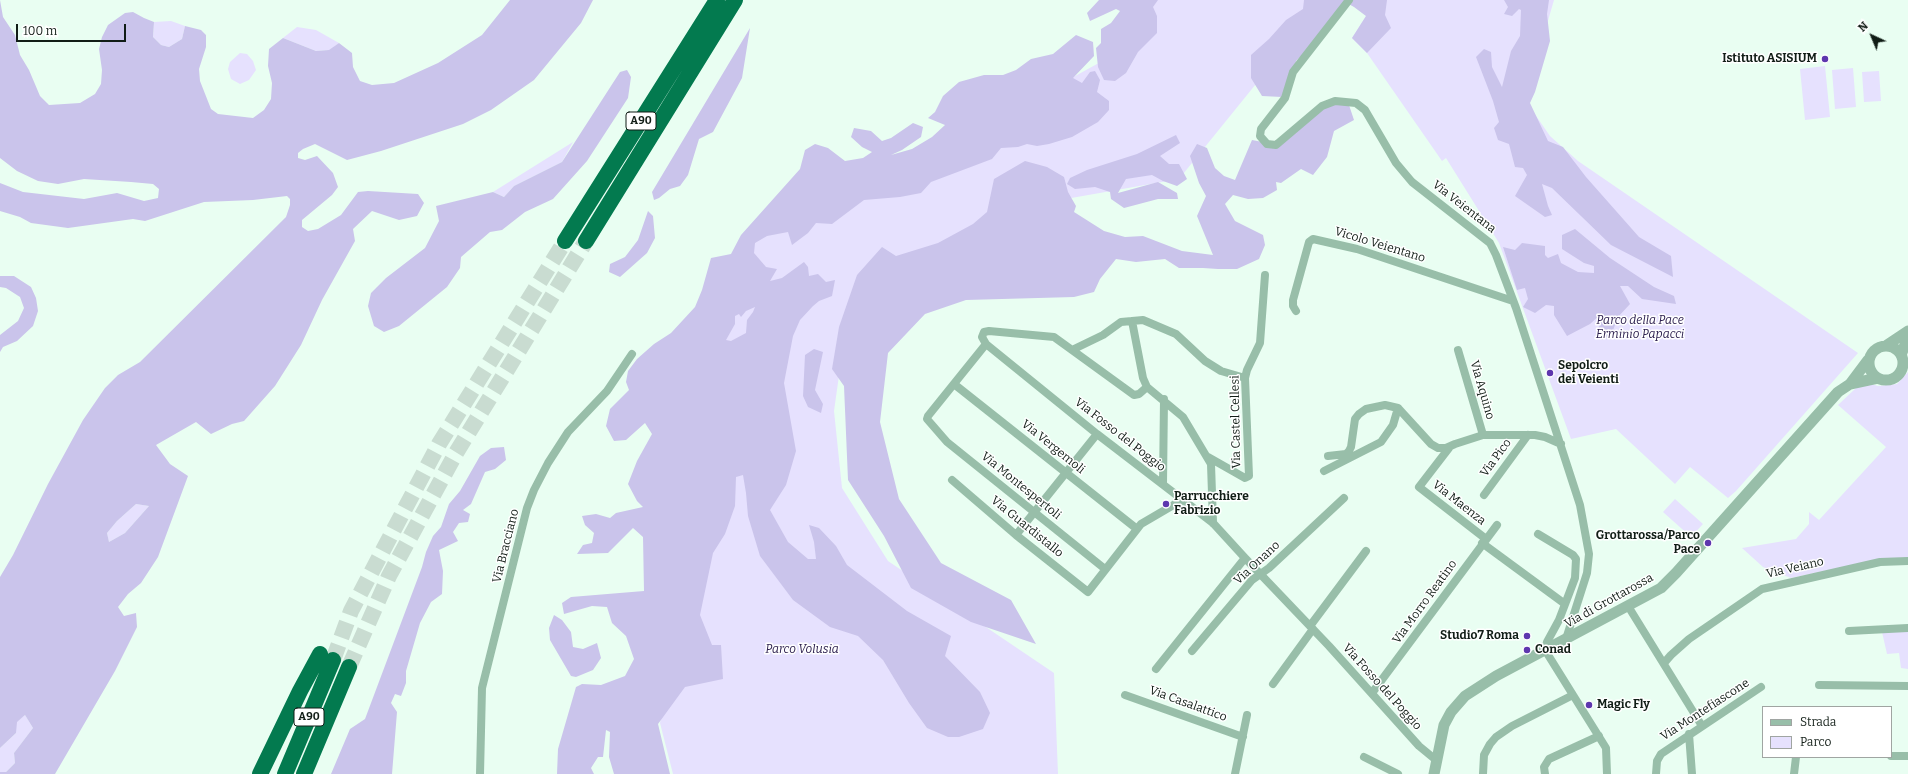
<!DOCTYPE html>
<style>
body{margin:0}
#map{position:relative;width:1908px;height:774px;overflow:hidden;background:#e9fef2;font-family:Bitter,serif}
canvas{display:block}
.legend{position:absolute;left:1762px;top:706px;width:130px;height:52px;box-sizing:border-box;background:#fff;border:1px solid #a0a5a2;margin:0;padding:5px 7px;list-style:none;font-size:12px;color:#111d16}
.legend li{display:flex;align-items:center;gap:8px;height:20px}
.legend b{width:20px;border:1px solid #a0a5a2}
.north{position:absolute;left:1852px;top:16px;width:40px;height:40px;-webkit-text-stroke:3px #fff;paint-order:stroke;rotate:316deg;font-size:11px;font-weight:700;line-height:16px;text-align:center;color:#111d16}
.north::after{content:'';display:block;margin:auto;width:14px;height:18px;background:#111d16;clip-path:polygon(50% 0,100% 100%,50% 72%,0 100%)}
.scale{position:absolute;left:16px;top:24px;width:110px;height:18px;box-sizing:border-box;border:2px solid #111d16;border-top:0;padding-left:5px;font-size:12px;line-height:14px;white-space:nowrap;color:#111d16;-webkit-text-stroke:3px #fff;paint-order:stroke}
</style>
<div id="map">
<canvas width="1908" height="774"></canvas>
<ul class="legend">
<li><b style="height:5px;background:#98bea9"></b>Strada</li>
<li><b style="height:11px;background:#e6e1fe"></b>Parco</li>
</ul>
<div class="north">N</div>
<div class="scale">100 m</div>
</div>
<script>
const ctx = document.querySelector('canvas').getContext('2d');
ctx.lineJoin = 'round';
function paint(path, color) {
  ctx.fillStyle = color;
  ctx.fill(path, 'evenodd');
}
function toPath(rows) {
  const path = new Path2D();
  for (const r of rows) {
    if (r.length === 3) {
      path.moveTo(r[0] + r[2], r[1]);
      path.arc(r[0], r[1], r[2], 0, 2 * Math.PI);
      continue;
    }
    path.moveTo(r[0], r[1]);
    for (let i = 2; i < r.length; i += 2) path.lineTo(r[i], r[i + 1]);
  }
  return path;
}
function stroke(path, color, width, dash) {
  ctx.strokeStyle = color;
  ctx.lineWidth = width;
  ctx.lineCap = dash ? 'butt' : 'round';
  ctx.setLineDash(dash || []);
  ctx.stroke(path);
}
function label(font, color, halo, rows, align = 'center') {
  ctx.font = font + ' Bitter,serif';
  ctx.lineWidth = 3;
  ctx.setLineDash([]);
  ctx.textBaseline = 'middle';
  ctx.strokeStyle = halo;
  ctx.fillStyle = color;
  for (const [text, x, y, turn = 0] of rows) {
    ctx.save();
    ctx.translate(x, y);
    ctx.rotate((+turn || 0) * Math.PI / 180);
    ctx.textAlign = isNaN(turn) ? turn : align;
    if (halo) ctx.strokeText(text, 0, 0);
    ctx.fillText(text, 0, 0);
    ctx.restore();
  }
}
paint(toPath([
 [1147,0,1319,0,1277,58,1179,179,1060,200,844,340,834,411,842,488,888,561,1054,673,1058,774,673,774,660,723,718,446,727,266,806,172,945,148,1106,59],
 [1370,0,1554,0,1525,100,1550,136,1578,161,1858,353,1736,491,1728,498,1690,467,1675,484,1616,429,1571,439,1499,243,1446,158,1442,161,1367,53,1352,38,1366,16],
 [171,21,185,26,182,39,169,47,161,45,153,37,154,22],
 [297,27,316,30,339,43,330,50,316,51,283,38],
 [240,53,247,54,253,61,256,70,249,80,240,84,231,79,228,69,230,62],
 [1825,66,1830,117,1805,120,1800,69],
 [1853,68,1856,107,1835,109,1832,70],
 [1879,71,1881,101,1864,102,1862,72],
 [573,142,562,162,514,186,504,197,493,192],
 [1908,372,1908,559,1839,568,1791,578,1763,567,1742,548,1796,539,1809,524,1809,512,1819,520,1886,447,1838,405,1856,388,1867,383,1878,386,1897,384],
 [1675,499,1703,524,1691,537,1663,512],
 [136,504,149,506,125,533,109,542,107,533,117,521],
 [1908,630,1908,669,1901,668,1899,653,1887,654,1882,632],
 [25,715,33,728,14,753,15,763,6,772,0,772,0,748,16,733,16,722]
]), '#e6e1fe');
paint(toPath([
 [0,0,3,17,15,35,20,55,29,70,40,96,49,105,80,103,95,94,101,84,102,70,99,49,102,37,108,25,125,13,133,12,144,18,154,22,153,37,161,45,169,47,182,39,185,26,201,30,206,35,206,47,199,69,200,81,211,109,218,114,253,118,264,110,271,99,272,83,268,66,269,49,283,38,316,51,329,50,339,43,352,53,353,67,360,81,372,85,394,83,438,63,482,35,510,0,593,0,581,23,534,80,491,110,463,124,381,151,347,160,315,144,303,149,298,153,298,158,305,160,317,156,333,173,338,187,332,195,302,220,302,227,308,231,318,229,341,215,358,192,368,191,418,194,424,203,417,216,399,220,372,211,353,229,355,241,322,300,301,345,275,386,244,421,232,424,211,434,196,422,156,445,170,464,188,476,158,557,141,583,128,594,118,607,124,616,136,613,137,627,115,671,55,774,0,774,0,772,6,772,15,763,14,753,33,728,25,715,17,722,16,733,0,748,0,577,13,555,48,484,83,420,105,388,118,375,140,362,286,217,290,205,290,199,287,196,253,200,204,202,145,221,133,219,68,228,31,223,20,217,0,211,0,183,23,192,84,199,117,193,144,201,158,198,159,189,153,184,131,182,84,179,58,184,38,181,17,171,0,158],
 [136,504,149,506,125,533,109,542,107,533,117,521],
 [1099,0,1158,0,1153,7,1157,16,1157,33,1138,52,1126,73,1115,81,1104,80,1098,67,1096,48,1101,43,1101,29,1111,23,1120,11,1116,9,1090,21,1087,13],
 [1304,0,1387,0,1385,15,1391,28,1367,53,1352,38,1366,16,1354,7,1345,2,1325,32,1296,61,1294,82,1282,97,1262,96,1251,78,1251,55,1269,39,1286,20,1303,9],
 [1504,0,1549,0,1547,14,1550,41,1535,92,1530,103,1548,141,1563,147,1586,177,1639,237,1671,256,1673,277,1611,245,1552,188,1542,184,1548,206,1552,215,1545,217,1515,196,1527,175,1523,168,1515,167,1509,144,1498,140,1494,128,1499,122,1493,101,1476,57,1484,49,1491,52,1492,67,1502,87,1511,51,1520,36,1521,10,1519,9,1512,16,1504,14,1508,7],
 [750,28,742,78,713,132,699,139,688,175,680,186,670,189,659,198,654,200,652,192],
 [1076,35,1093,42,1094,56,1073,78,1082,83,1090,72,1095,71,1100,80,1097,92,1109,101,1109,110,1098,122,1072,137,1049,144,1037,146,1027,144,1018,147,1001,148,992,159,931,182,921,193,900,197,864,200,832,224,816,223,808,233,792,245,788,232,767,236,755,243,754,253,766,267,777,269,770,281,782,278,804,262,808,267,809,276,818,274,826,282,835,280,832,296,819,301,813,306,800,320,793,336,784,383,796,451,786,485,770,510,788,542,808,559,816,559,814,542,809,525,819,528,836,546,847,565,907,611,951,636,945,656,980,692,990,713,983,729,959,737,948,737,927,728,909,703,883,660,858,636,830,627,793,600,760,556,748,516,746,493,743,475,736,477,735,506,725,534,713,553,700,615,712,645,721,645,723,679,685,687,658,724,670,774,614,774,609,757,610,732,606,730,603,757,598,757,591,768,594,774,557,774,558,749,576,687,582,684,601,685,625,676,634,659,626,636,612,623,607,607,592,606,564,614,562,603,571,597,644,591,643,537,633,528,608,553,577,554,583,545,592,543,594,533,585,525,582,516,596,514,610,518,616,513,643,507,637,501,628,484,637,461,652,434,645,423,626,440,614,441,606,426,610,409,629,390,626,382,628,371,637,359,654,344,671,333,695,307,702,290,711,258,731,254,741,235,800,169,805,150,815,144,828,148,845,161,863,158,872,152,862,147,851,137,854,128,871,131,882,141,891,138,913,123,923,127,921,137,902,150,891,155,912,149,932,137,945,125,928,118,935,112,943,96,959,82,984,75,1003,75,1016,70,1031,59,1053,54],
 [755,307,753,312,747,320,746,333,731,341,726,340,735,324,735,316,739,314,741,317,746,311],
 [627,70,631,77,628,98,587,161,553,199,525,212,502,230,490,232,461,257,460,268,447,287,399,326,384,332,374,326,368,306,371,293,386,278,425,248,439,221,436,206,493,192,504,197,514,186,562,162,620,72],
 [1347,99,1354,120,1334,131,1327,157,1313,175,1301,169,1281,183,1276,182,1277,190,1263,198,1248,199,1233,195,1225,204,1235,221,1263,235,1265,245,1259,259,1237,269,1218,269,1203,268,1179,268,1165,259,1136,262,1116,259,1100,279,1094,292,1074,297,966,300,925,314,888,353,880,422,899,499,941,563,1011,600,1036,644,971,622,911,588,884,536,848,480,844,386,832,369,839,327,857,275,882,247,896,256,938,243,973,224,987,212,994,179,1025,161,1047,167,1064,177,1068,192,1076,206,1074,212,1104,231,1125,237,1143,236,1182,251,1213,255,1197,216,1206,196,1199,183,1190,156,1197,144,1207,148,1215,168,1224,176,1235,180,1252,140,1273,144,1320,108],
 [1176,135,1180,143,1160,156,1169,164,1179,164,1187,179,1177,186,1163,181,1152,175,1126,179,1118,193,1158,182,1177,193,1178,199,1158,199,1124,208,1111,199,1110,192,1095,187,1075,189,1067,184,1070,178,1087,170,1137,154],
 [648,211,653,216,655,238,647,253,620,277,609,272,610,264,625,257,638,240],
 [1575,229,1610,258,1654,287,1674,296,1676,304,1642,299,1628,286,1620,286,1630,304,1618,317,1612,333,1602,340,1598,331,1602,313,1590,324,1567,336,1554,315,1554,306,1546,305,1535,313,1523,307,1528,299,1525,288,1517,290,1503,247,1515,250,1522,243,1545,246,1545,255,1548,258,1558,254,1561,263,1578,272,1594,273,1594,266,1584,263,1562,249,1562,235],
 [0,276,14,276,31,287,36,298,38,311,33,326,17,341,3,347,0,352,0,335,18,321,24,308,20,297,6,288,0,287],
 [814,349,823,352,815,390,823,404,821,413,808,407,803,396,805,355],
 [504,447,506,460,495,469,485,472,471,504,463,510,470,514,468,522,459,523,453,532,458,541,439,550,443,571,442,594,431,602,420,623,406,671,406,683,401,696,395,694,391,703,397,712,392,774,331,774,350,729,365,719,422,567,426,552,433,536,441,527,449,504,460,491,480,456,491,448],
 [554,615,562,620,571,632,573,647,583,649,597,643,601,658,593,670,576,677,571,676,550,640,549,628]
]), '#cac4eb');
stroke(toPath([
 [333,660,351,611,439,444,565,241],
 [349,667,389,576,456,453,586,241]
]), '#c9dcd1', 16, [16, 8]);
stroke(toPath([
 [1349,0,1293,72,1285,98,1261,129,1260,136,1267,144,1276,145,1322,106,1335,101,1356,103,1365,110,1396,163,1412,182,1490,243,1496,255,1516,308,1580,505,1589,554,1587,573,1566,639],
 [1296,311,1293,306,1293,300,1309,242,1313,239,1357,249,1513,301],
 [1132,321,1143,378,1147,387],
 [986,344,928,416,927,419,947,442,1105,569],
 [1072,350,1134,395,1139,394,1147,387,1183,417,1211,464,1213,523],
 [1458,350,1483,435],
 [1245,378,1221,371,1205,361,1176,334,1143,320,1121,322,1103,335,1072,350,1054,337,989,331,984,332,982,337,986,344,1097,434,1213,523,1245,558,1329,646,1419,746,1436,760],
 [954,384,1137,529],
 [1449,448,1419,487,1486,539],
 [1328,456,1346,454,1349,451,1351,447,1355,419,1359,414,1366,409,1385,405,1398,408,1431,444,1438,448,1446,448,1455,444,1483,435,1535,435,1545,437,1561,444],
 [1208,457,1245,478,1249,476,1245,378,1247,370,1260,343,1265,275],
 [1324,471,1381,442,1393,425,1398,408],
 [952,480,1016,535,1088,592,1141,524,1182,500],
 [1163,484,1164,399],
 [1484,495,1528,435],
 [1538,534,1573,555,1576,559,1575,578,1559,620,1547,642,1545,650,1606,748,1607,774],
 [1016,535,1097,434],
 [1482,543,1565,604],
 [1628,606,1702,726],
 [1310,626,1366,551],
 [1849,631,1908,628],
 [1192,651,1252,580,1269,568,1344,498],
 [1664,663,1671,655,1689,639,1762,589,1880,562,1908,561],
 [1156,669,1245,558],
 [1273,684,1313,629],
 [1819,685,1908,686],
 [1372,693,1497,525],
 [1125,695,1243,737],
 [1689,734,1692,774],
 [1891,756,1908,756],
 [1364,757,1398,774],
 [480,774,482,688,527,508,534,490,548,463,568,432,607,391,632,354],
 [1235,774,1247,715],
 [1483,774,1484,755,1490,744,1496,737,1512,726,1573,695],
 [1545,774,1544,767,1549,759,1599,736],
 [1656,774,1657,761,1661,754,1761,687],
 [1794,774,1796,757]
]), '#98bea9', 8);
stroke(toPath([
 [1887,345,1908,331],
 [1886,363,17],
 [1901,355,1908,337],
 [1850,384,1868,360],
 [1434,774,1444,725,1451,712,1465,696,1496,676,1661,588,1676,573,1838,392,1850,384,1878,378]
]), '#98bea9', 11);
stroke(toPath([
 [565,241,717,0],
 [586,241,735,0],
 [260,774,300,691,320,654],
 [285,774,333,660],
 [304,774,349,667]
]), '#037a4f', 16);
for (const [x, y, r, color] of [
 [1825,59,4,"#5d36ae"],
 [1550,373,4,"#5d36ae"],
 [1166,504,4,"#5d36ae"],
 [1708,543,4,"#5d36ae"],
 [1527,636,4,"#5d36ae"],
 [1527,650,4,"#5d36ae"],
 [1589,705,4,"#5d36ae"]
]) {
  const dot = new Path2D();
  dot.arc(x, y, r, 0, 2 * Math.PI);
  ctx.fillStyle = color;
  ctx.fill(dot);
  stroke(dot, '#fff', 1.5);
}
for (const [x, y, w] of [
 [641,121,30],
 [309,717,30]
]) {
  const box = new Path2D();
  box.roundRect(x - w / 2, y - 9, w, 18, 3);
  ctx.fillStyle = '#fff';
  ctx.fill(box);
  stroke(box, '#111d16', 1);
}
label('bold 11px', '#111d16', null, [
 ["A90",641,121],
 ["A90",309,717]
]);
label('bold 12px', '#111d16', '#fff', [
 ["Istituto ASISIUM",1817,59,"right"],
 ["Sepolcro",1558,366],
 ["dei Veienti",1558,380],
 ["Parrucchiere",1174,497],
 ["Fabrizio",1174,511],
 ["Grottarossa/Parco",1700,536,"right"],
 ["Pace",1700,550,"right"],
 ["Studio7 Roma",1519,636,"right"],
 ["Conad",1535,650],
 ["Magic Fly",1597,705]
], 'left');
label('12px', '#111d16', '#fff', [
 ["Via Veientana",1464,207,38],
 ["Vicolo Veientano",1380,245,17],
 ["Via Aquino",1482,390,74],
 ["Via Castel Cellesi",1236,422,-91],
 ["Via Fosso del Poggio",1120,435,38],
 ["Via Vergemoli",1053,447,39],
 ["Via Pico",1496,458,-54],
 ["Via Montespertoli",1021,486,39],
 ["Via Maenza",1459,503,38],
 ["Via Guardistallo",1027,527,39],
 ["Via Bracciano",506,546,-76],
 ["Via Onano",1257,563,-43],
 ["Via Veiano",1795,568,-13],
 ["Via di Grottarossa",1609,601,-29],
 ["Via Morro Reatino",1425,602,-54],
 ["Via Fosso del Poggio",1382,687,48],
 ["Via Casalattico",1188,704,20],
 ["Via Montefiascone",1705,710,-33]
]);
label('italic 12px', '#2e2150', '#fff', [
 ["Parco della Pace",1640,321],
 ["Erminio Papacci",1640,335],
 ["Parco Volusia",802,650]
]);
</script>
